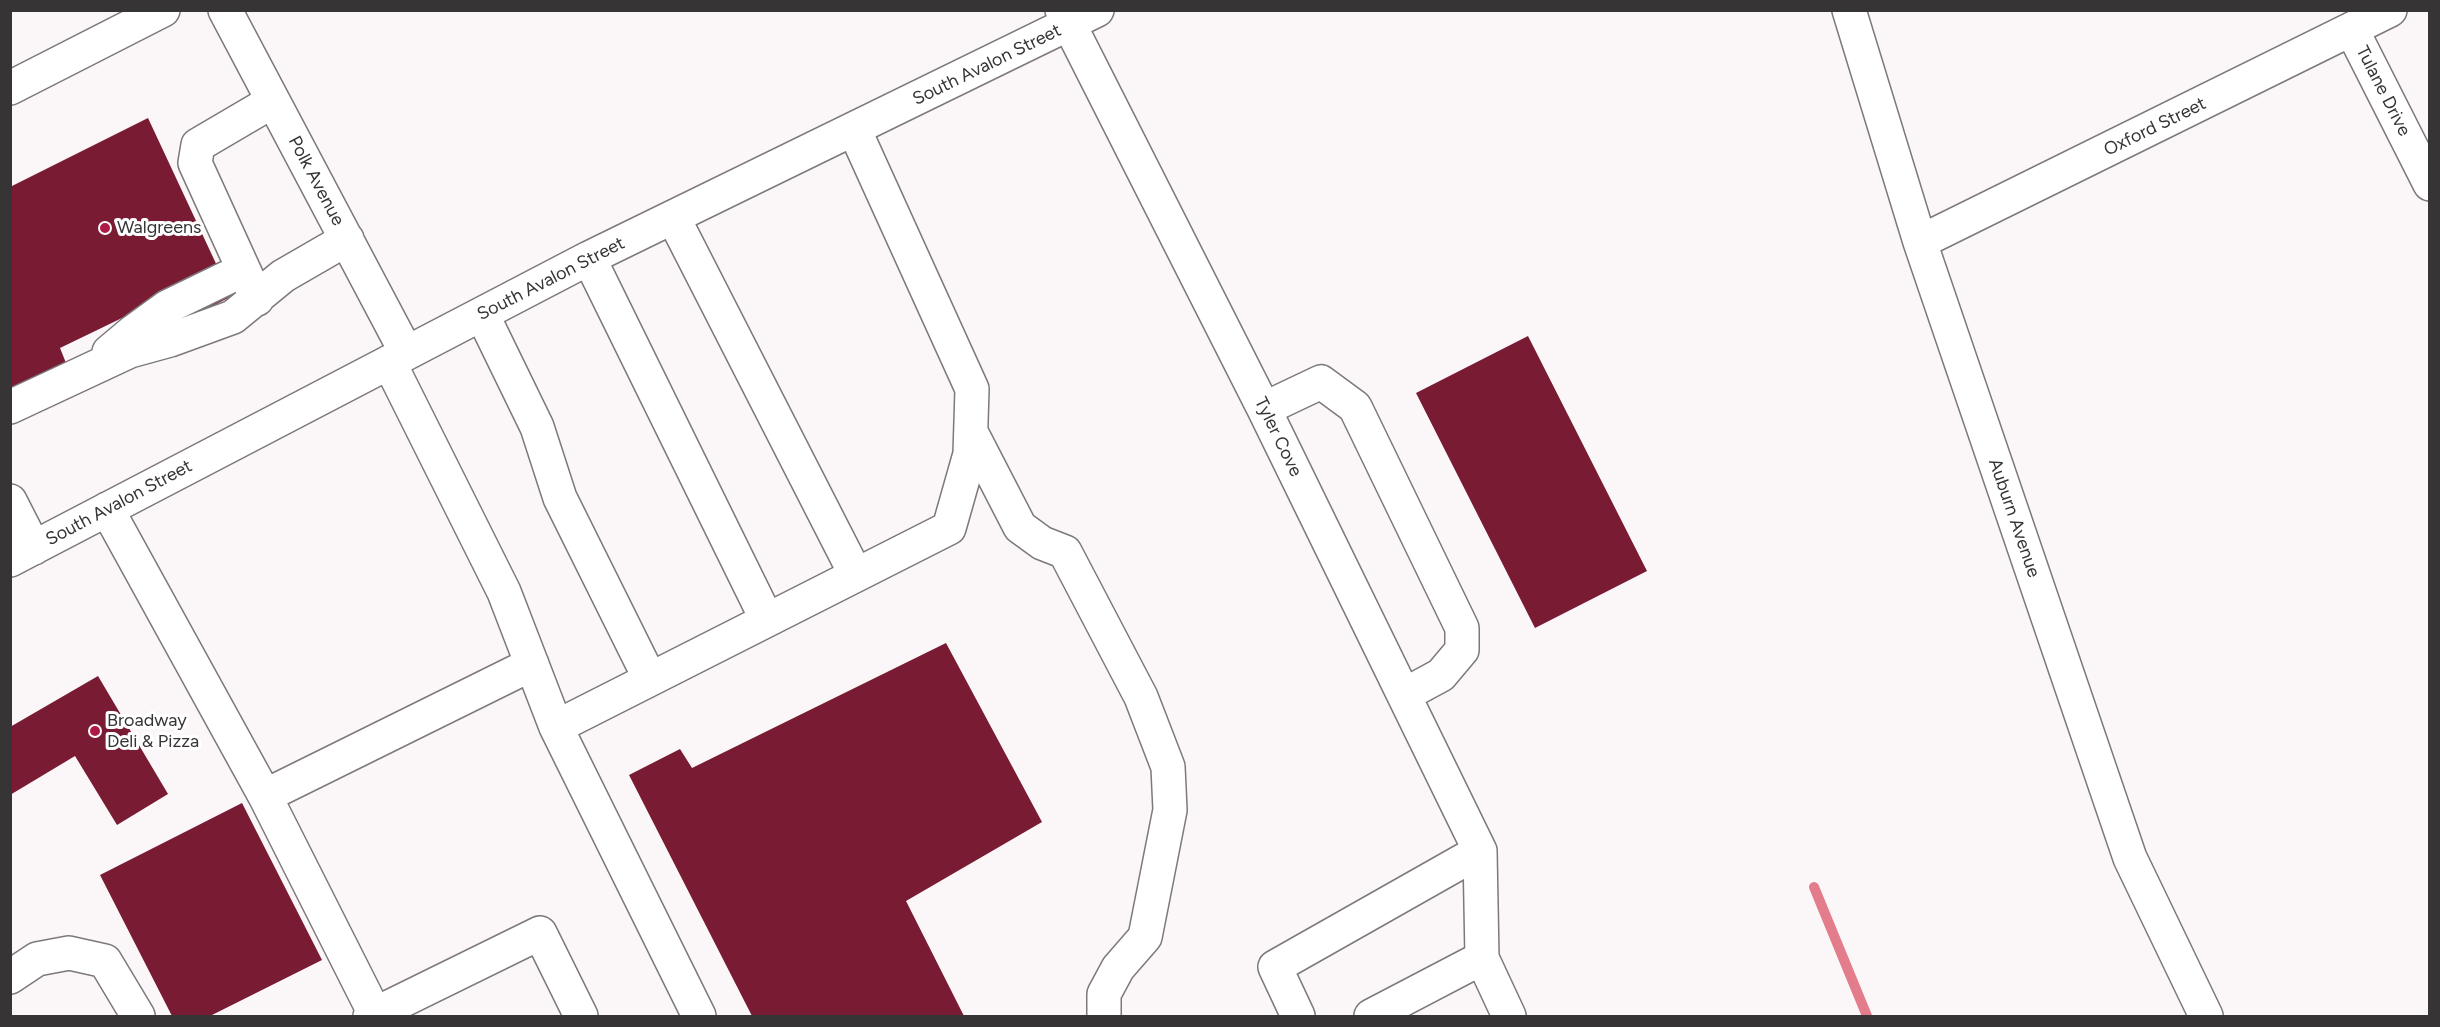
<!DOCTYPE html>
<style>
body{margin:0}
#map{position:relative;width:2440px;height:1027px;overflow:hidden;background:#fbf6f7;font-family:Figtree,sans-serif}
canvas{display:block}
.frame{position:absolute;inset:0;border:12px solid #363434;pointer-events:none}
</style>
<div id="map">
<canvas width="2440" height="1027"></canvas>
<div class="frame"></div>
</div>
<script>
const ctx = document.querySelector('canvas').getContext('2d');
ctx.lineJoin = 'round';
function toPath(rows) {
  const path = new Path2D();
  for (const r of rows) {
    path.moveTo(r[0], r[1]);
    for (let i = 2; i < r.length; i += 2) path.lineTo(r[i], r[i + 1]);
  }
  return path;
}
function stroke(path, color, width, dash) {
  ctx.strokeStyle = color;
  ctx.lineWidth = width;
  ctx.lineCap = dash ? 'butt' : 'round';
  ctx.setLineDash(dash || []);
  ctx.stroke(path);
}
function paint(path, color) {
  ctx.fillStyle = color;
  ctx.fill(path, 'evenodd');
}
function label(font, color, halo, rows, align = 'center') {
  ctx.font = font + ' Figtree,sans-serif';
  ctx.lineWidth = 6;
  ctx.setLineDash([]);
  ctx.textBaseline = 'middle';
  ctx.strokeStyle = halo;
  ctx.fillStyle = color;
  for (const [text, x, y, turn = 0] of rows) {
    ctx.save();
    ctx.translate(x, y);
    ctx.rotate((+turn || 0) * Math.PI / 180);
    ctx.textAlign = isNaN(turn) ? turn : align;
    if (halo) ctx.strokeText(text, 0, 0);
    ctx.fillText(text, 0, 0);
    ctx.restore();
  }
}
stroke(toPath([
 [1814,887,1867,1016]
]), '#e37d8c', 10);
paint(toPath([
 [148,118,219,270,224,267,236,294,195,315,182,289,60,348,66,363,13,388,10,384,10,187],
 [1528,336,1647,571,1535,628,1416,393],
 [946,643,1042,822,906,901,964,1016,752,1016,629,775,680,749,692,768],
 [98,676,168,794,117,825,75,756,10,795,10,727],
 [242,803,322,960,210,1016,172,1016,100,875]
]), '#781b33');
const minor = toPath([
 [225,10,406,352],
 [1062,10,1264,409,1480,851,1482,958,1509,1016],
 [1849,10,1920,242,2130,858,2206,1016],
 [2352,30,2430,184],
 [10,88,163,10],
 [673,217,856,575],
 [1920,242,2390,10],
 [589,258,767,620],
 [257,299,195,163,198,145,273,101],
 [482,314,537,427,560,498,650,679],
 [109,352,134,331,167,307,243,270],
 [389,362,504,592,556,727,699,1016],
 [10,407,130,351,170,340,233,317,283,276,347,239],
 [1264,409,1321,382,1355,407,1462,628,1462,650,1441,675,1404,695],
 [971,432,1020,527,1042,543,1065,552,1141,697,1168,767,1170,810,1145,937,1118,968,1104,994,1104,1016],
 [10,501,34,548],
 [107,509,265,796,532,664],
 [10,560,589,258,1097,10],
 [556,727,949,528,970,454,972,389,854,129],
 [265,796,375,1014,370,1016],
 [10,977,37,959,69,953,105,961,138,1016],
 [375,1014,540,933,581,1016],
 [1298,1016,1275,967,1480,851],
 [1371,1016,1482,958]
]);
stroke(minor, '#7d797a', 36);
stroke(minor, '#fff', 33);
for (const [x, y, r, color] of [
 [105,228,6,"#ae1a46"],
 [95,731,6,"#ae1a46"]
]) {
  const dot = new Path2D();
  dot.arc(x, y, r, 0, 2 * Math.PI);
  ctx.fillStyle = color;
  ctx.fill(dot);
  stroke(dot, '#fff', 2);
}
label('18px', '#363434', '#fff', [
 ["South Avalon Street",987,65,-26],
 ["Tulane Drive",2383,91,63],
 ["Oxford Street",2155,127,-26],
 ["Polk Avenue",316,181,62],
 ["South Avalon Street",551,279,-27],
 ["Tyler Cove",1278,437,64],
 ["South Avalon Street",119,503,-28],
 ["Auburn Avenue",2014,518,71]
]);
label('18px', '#363434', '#fff', [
 ["Walgreens",117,228],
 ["Broadway",107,721],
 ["Deli & Pizza",107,742]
], 'left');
</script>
